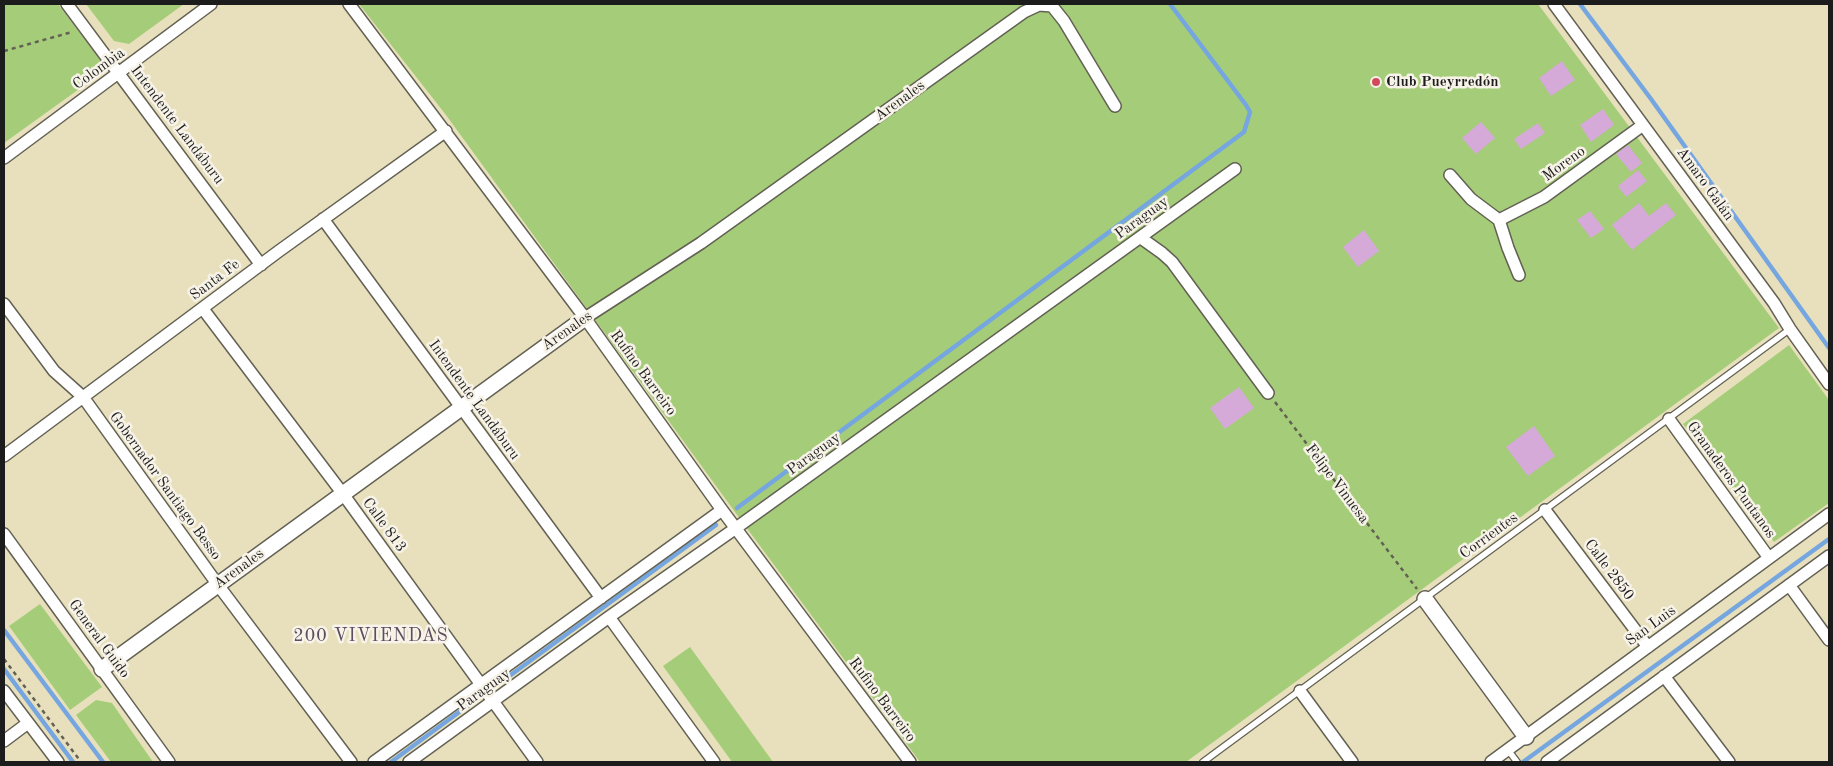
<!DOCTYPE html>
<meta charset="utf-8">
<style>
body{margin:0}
#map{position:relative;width:1833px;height:766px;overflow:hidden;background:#e8e0bc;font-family:"Old Standard TT",serif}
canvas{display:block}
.frame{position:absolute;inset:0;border:5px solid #1c1c1c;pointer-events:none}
</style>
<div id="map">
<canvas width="1833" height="766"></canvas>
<div class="frame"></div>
</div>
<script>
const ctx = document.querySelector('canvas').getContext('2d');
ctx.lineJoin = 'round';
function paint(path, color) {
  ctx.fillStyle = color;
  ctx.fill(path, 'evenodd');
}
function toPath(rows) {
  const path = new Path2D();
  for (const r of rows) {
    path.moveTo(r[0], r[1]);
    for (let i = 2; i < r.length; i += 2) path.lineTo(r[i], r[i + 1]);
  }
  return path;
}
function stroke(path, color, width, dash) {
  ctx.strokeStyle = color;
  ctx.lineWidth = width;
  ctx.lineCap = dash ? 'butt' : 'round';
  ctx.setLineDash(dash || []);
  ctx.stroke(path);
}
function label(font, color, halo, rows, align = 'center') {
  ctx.font = font + ' "Old Standard TT",serif';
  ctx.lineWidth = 5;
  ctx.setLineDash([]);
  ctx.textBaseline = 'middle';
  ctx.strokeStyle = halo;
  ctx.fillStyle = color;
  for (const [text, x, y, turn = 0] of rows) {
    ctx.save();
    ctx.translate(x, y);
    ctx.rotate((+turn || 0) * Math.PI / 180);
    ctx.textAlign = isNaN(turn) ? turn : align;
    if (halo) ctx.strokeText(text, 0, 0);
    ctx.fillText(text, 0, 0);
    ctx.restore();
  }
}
paint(toPath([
 [4,4,58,4,107,69,4,143],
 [86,4,184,4,129,44,114,41],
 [359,4,1538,4,1779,328,1186,762,920,762,743,523,446,115],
 [1789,345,1829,400,1829,503,1774,542,1683,424],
 [40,604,102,687,70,710,9,626],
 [690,647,773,762,732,762,663,666],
 [96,700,112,703,153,762,111,762,76,715]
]), '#a5cd79');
stroke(toPath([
 [1580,4,1651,99,1829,348],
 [737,508,1244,132,1250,112,1246,105,1170,4],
 [4,630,103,762],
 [4,669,73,762],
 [497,685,716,525],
 [391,762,477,699],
 [1523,762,1829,539]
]), '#76a6e0', 4.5);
paint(toPath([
 [1562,61,1575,80,1551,96,1539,78],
 [1603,109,1614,125,1591,142,1580,125],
 [1481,122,1495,138,1476,154,1462,138],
 [1538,123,1545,133,1521,149,1514,139],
 [1628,145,1642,163,1631,172,1616,154],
 [1638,170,1647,181,1626,197,1618,186],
 [1639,203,1649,216,1666,203,1676,215,1632,250,1612,225],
 [1590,211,1604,229,1591,238,1577,220],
 [1364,230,1379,251,1358,267,1343,247],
 [1239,387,1254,408,1225,429,1210,408],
 [1534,426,1555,456,1528,476,1506,447]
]), '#d5a9d8');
const service = toPath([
 [1508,750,1517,762],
 [1203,762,1790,329]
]);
const minor = toPath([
 [67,4,261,265],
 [349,4,585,318,722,510,910,762],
 [1554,4,1774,303,1790,329,1829,384],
 [4,158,211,4],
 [1450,175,1471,199,1499,220,1508,248,1519,275],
 [323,219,601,598],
 [1499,220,1544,197,1643,125],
 [1141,238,1162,253,1172,262,1268,393],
 [4,304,54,371,83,397,218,585,351,762],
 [203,309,343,494,537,762],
 [585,318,701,243,1024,12,1039,5,1052,6,1064,21,1115,106],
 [1669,419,1769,558],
 [4,456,279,251,446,131],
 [1545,510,1648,647],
 [4,534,169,762],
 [1789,585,1829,640],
 [609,617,714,762],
 [1664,676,1729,762],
 [4,691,58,762],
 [1300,691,1352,762],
 [4,741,28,723],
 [374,762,722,510],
 [409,762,609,617,736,528,1235,169],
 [1491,762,1829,514],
 [1547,762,1829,556]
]);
const tertiary = toPath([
 [1425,599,1526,737],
 [102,669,585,318]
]);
stroke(service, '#636154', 8);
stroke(minor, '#636154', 14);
stroke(tertiary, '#636154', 18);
stroke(toPath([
 [4,51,72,32],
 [1275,402,1417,589],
 [4,659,81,762]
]), '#636154', 2.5, [4, 4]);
stroke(service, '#fff', 5.5);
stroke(minor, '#fff', 11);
stroke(tertiary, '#fff', 15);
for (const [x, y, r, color] of [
 [1376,82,5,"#d1495b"]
]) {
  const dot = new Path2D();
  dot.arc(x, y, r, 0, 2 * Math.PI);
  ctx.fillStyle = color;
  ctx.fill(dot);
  stroke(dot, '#f7f3e8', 2);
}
label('15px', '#1c1c1c', '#f7f3e8', [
 ["Colombia",99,69,-36],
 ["Arenales",900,101,-36],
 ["Intendente Landáburu",177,125,53],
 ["Moreno",1564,164,-36],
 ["Amaro Galán",1705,184,54],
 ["Paraguay",1142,218,-36],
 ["Santa Fe",215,280,-37],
 ["Arenales",567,331,-35],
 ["Rufino Barreiro",643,373,54],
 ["Intendente Landáburu",474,400,54],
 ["Paraguay",814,454,-36],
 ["Granaderos Puntanos",1731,480,54],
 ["Felipe Vinuesa",1337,484,53],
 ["Gobernador Santiago Besso",165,486,54],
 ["Calle 813",384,525,54],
 ["Corrientes",1489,536,-36],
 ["Arenales",239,569,-36],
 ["Calle 2850",1609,570,53],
 ["San Luis",1651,626,-36],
 ["General Guido",99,639,54],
 ["Paraguay",484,690,-36],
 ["Rufino Barreiro",882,700,53]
]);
label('bold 15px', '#1c1c1c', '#f7f3e8', [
 ["Club Pueyrredón",1386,82]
], 'left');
ctx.letterSpacing = '1px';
label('18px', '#5d4d5e', '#f7f3e8', [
 ["200 VIVIENDAS",371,636]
]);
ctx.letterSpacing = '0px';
</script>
